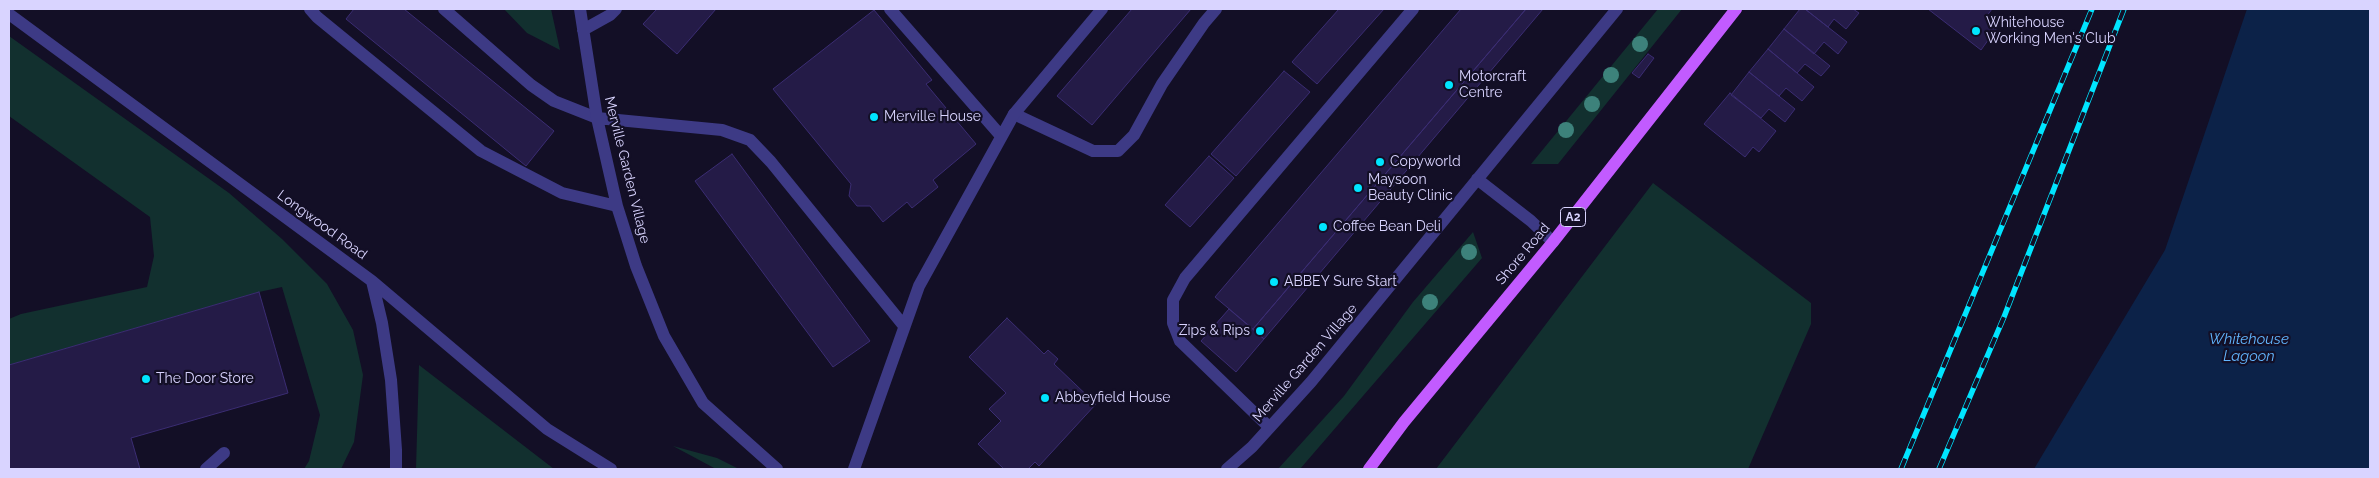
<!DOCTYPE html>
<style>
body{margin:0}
#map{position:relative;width:2379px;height:478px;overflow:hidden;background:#130f26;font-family:Raleway,sans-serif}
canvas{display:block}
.frame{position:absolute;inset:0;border:10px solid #d9d4ff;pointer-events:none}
</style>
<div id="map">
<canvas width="2379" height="478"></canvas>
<div class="frame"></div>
</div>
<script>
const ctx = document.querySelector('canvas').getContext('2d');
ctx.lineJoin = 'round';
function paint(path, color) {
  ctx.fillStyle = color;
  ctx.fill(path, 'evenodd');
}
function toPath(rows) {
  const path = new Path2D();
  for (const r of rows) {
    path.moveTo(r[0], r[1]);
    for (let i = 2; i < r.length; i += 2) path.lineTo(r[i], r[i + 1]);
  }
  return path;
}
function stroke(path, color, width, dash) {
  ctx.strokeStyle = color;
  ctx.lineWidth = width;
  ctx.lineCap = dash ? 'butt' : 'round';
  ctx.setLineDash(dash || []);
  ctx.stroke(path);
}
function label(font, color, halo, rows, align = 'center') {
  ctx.font = font + ' Raleway,sans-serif';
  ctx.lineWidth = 4.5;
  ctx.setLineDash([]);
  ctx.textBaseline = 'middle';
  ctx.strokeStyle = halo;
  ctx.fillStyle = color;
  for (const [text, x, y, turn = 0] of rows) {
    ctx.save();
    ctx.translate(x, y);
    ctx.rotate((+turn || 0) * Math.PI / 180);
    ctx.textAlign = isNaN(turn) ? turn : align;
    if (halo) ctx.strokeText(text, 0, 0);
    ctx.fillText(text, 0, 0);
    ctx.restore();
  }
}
paint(toPath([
 [504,9,551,9,560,50,527,33],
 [1658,9,1682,9,1558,164,1531,164],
 [9,36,229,193,282,239,327,284,353,330,363,375,354,442,341,469,304,469,309,461,320,415,282,287,259,292,9,365,9,319,21,314,147,287,154,256,150,217,9,116],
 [1653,183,1811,303,1811,324,1748,469,1436,469],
 [1473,232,1482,258,1300,469,1278,469,1344,396,1413,302],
 [419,365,554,469,416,469],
 [673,446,717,458,739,469,716,469]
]), '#12302f');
paint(toPath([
 [2247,9,2370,9,2370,469,2034,469,2165,250]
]), '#0c2248');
const building = toPath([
 [354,9,404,9,554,131,526,166,346,19,354,9],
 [657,9,716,9,677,54,643,24,657,9],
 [1132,9,1191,9,1092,125,1057,96,1132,9],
 [1339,9,1384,9,1317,84,1292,62,1339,9],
 [1461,9,1526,9,1253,329,1215,297,1461,9],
 [1526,9,1543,9,1264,339,1253,329,1526,9],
 [1800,9,1805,9,1847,42,1838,54,1824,42,1814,54,1784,29,1800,9],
 [1805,9,1853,9,1859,13,1846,29,1834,19,1828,27,1805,9],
 [1928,9,1992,9,1986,17,1999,25,1981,50,1928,9],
 [874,10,932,80,926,84,976,144,933,180,938,187,912,208,907,202,883,222,870,206,857,206,849,196,851,184,773,89,874,10],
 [1784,29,1830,66,1821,76,1805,64,1797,73,1768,49,1784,29],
 [1768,49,1814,87,1802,101,1786,88,1779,96,1749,72,1768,49],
 [1648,54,1654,58,1639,78,1632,73,1648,54],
 [1284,71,1310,92,1236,176,1211,154,1284,71],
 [1749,72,1795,109,1785,122,1769,109,1761,118,1731,95,1749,72],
 [1730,93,1776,131,1759,152,1753,147,1745,157,1704,124,1730,93],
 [732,154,870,341,833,367,695,181,732,154],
 [1209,156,1234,178,1190,227,1165,205,1209,156],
 [259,292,288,393,131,438,140,469,9,469,9,365,259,292],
 [1229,309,1264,339,1236,372,1201,341,1229,309],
 [1007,318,1044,354,1048,350,1058,359,1054,364,1096,404,1039,466,1035,462,1028,469,1004,469,978,444,1001,421,989,409,1006,393,969,357,1007,318]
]);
paint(building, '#241b47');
stroke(building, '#3b2d73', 1);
stroke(toPath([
 [444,9,531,85,554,101,597,118],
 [1014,114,1093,151,1118,151,1134,135,1162,84,1204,23,1216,9],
 [1269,427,1180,341,1173,323,1173,300,1185,278,1413,9],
 [206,469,224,453]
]), '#3d3a85', 12);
stroke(toPath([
 [310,9,317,17,481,151,562,193,617,206],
 [580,9,597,118,617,206,636,266,664,336,703,403,777,469],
 [890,9,1001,136],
 [583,30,610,15,616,9],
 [597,118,722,130,750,140,771,162,904,326],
 [1477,179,1531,221,1553,242],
 [854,469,919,286,1014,114,1102,9],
 [1227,469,1252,447,1311,382,1617,9]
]), '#3d3a85', 12);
stroke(toPath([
 [9,14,372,281,547,429,611,469],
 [372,281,382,323,391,380,396,450,396,469]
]), '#3d3a85', 12);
stroke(toPath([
 [1369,469,1404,422,1553,242,1736,9]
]), '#c25bff', 12);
const rail = toPath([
 [1901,469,2092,9],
 [1939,469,2004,317,2124,9]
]);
stroke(rail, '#00e5ff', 5.5);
stroke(rail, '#130f26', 4, [11]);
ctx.fillStyle = '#3d827b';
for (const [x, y] of [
 [1640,44],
 [1611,75],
 [1592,104],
 [1566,130],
 [1469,252],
 [1430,302]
]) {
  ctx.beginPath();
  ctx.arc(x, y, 8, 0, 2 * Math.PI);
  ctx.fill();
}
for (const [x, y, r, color] of [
 [1976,31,5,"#00e5ff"],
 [1449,85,5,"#00e5ff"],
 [874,117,5,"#00e5ff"],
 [1380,162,5,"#00e5ff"],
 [1358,188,5,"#00e5ff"],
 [1323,227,5,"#00e5ff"],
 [1274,282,5,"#00e5ff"],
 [1260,331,5,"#00e5ff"],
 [146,379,5,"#00e5ff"],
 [1045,398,5,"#00e5ff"]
]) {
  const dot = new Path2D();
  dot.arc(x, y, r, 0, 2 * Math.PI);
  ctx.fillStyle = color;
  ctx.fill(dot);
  stroke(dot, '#130f26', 2);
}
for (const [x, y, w] of [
 [1573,217,25]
]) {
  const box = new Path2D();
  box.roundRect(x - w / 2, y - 9.5, w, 19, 4);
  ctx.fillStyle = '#130f26';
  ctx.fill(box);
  stroke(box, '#d9d4ff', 1);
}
label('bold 12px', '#d9d4ff', null, [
 ["A2",1573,217]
]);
label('14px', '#d9d4ff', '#130f26', [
 ["Whitehouse",1986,23],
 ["Working Men's Club",1986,39],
 ["Motorcraft",1459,77],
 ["Centre",1459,93],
 ["Merville House",884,117],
 ["Copyworld",1390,162],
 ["Maysoon",1368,180],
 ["Beauty Clinic",1368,196],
 ["Coffee Bean Deli",1333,227],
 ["ABBEY Sure Start",1284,282],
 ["Zips & Rips",1250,331,"right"],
 ["The Door Store",156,379],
 ["Abbeyfield House",1055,398]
], 'left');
label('14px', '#d9d4ff', '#130f26', [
 ["Merville Garden Village",627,170,76],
 ["Longwood Road",322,225,36],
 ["Shore Road",1523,254,-50],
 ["Merville Garden Village",1305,363,-49]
]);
label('italic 15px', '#62b6ff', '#130f26', [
 ["Whitehouse",2249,339],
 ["Lagoon",2249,356]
]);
</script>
